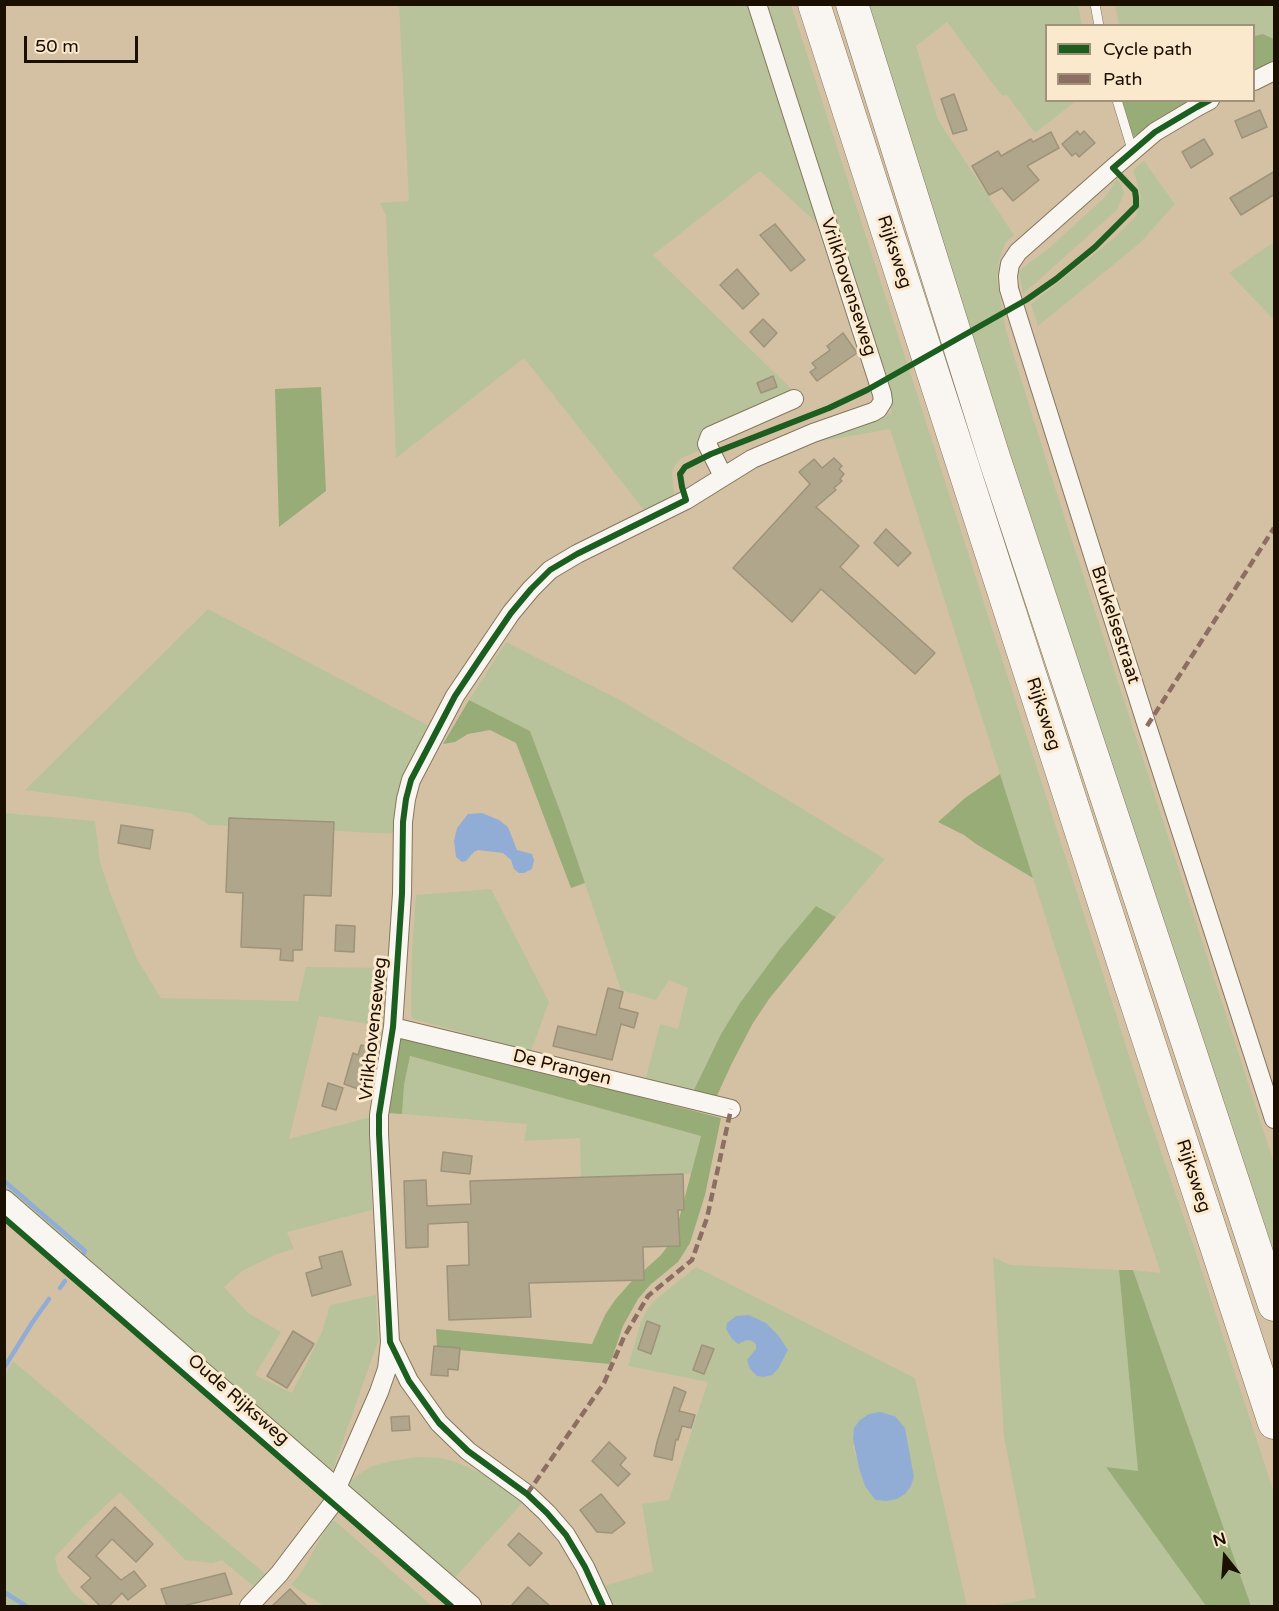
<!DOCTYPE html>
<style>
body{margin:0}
#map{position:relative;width:1279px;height:1611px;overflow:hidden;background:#d4c1a3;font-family:"Varela Round",sans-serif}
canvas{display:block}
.frame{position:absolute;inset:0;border:6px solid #1b0f00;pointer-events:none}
.legend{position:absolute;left:1045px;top:24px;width:210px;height:78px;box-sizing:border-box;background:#fbe9ce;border:2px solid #a1927c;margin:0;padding:8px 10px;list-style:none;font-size:18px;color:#1b0f00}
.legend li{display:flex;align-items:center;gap:12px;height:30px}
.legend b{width:30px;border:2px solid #a1927c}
.north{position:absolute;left:1195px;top:1527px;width:60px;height:60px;-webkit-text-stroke:4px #fbe9ce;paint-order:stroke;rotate:343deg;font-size:16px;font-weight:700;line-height:24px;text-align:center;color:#1b0f00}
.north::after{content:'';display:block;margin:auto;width:21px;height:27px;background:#1b0f00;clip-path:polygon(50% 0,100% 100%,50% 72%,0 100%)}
.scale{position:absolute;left:24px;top:36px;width:114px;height:27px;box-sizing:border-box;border:3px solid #1b0f00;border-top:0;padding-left:8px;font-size:18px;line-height:21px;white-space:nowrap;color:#1b0f00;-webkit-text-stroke:4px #fbe9ce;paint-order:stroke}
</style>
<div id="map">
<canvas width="1279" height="1611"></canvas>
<div class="frame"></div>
<ul class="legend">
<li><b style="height:8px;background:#1b5e20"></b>Cycle path</li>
<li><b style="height:8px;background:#8d6e63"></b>Path</li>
</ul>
<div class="north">N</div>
<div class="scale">50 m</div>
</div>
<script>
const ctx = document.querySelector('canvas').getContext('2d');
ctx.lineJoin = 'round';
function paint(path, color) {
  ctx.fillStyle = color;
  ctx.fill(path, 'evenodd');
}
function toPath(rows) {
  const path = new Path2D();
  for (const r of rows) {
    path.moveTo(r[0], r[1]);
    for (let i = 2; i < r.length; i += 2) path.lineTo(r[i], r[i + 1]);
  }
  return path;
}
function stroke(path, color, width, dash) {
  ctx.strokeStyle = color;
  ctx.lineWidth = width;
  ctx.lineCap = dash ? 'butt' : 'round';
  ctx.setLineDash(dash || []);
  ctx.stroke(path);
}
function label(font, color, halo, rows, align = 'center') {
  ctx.font = font + ' "Varela Round",sans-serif';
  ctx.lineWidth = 6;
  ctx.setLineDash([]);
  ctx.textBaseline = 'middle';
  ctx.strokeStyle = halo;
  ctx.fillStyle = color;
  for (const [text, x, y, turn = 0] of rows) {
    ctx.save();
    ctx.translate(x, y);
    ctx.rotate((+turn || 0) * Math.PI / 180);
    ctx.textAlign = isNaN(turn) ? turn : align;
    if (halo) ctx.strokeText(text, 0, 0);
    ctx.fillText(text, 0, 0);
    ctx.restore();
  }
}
paint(toPath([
 [399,5,749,5,818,224,760,171,653,255,804,401,750,428,680,459,674,467,672,473,674,495,644,510,524,358,396,458,386,216,380,203,409,201],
 [766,5,791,5,910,372,1146,1108,1193,1244,1274,1493,1274,1606,1251,1606,1133,1270,1161,1273,1112,1126,890,429,805,444,892,413],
 [865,5,1078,5,1082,25,1046,26,1046,100,1076,101,1035,133,1007,95,1002,96,947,22,916,46,938,120,1014,235,1005,243,999,261,997,279,1005,327,1048,466,1274,1163,1274,1264],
 [1115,5,1274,5,1274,39,1263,34,1254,36,1254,26,1119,25],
 [1144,161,1175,204,1140,243,1038,326,1031,304,1113,239,1136,216,1141,196,1133,170],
 [1117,179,1121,184,1124,193,1117,210,1023,294,1019,272,1020,270,1048,249,1105,197],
 [1274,242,1274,320,1229,273],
 [208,609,431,727,405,770,401,786,398,834,209,825,190,813,25,790],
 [506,642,618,699,730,765,885,859,836,917,816,906,779,950,740,1003,721,1034,692,1094,645,1081,660,1024,678,1029,688,988,669,980,656,1000,621,990,563,819,530,731,469,700],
 [5,813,95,821,100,862,110,892,137,959,161,998,298,1001,306,967,388,968,382,1026,319,1016,289,1139,370,1117,370,1149,372,1210,287,1232,294,1249,277,1254,242,1271,224,1287,248,1313,281,1332,255,1375,292,1393,322,1332,330,1305,376,1295,378,1341,333,1470,326,1472,5,1194],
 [491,889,549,1002,531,1051,413,1019,411,1016,412,950,416,895],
 [409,1056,701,1136,691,1174,581,1178,580,1138,524,1141,527,1124,402,1114,404,1085],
 [993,1257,1010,1265,1119,1270,1138,1472,1107,1468,1206,1606,990,1606,1036,1598,1004,1437],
 [696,1267,915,1378,967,1606,609,1606,601,1587,653,1571,642,1504,669,1500,708,1382,628,1366,641,1322,647,1310,655,1300],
 [890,1414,895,1416,905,1428,914,1477,911,1486,897,1499,881,1501,873,1497,865,1486,853,1446],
 [13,1361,269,1577,258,1590,222,1560,212,1563,185,1560,120,1492,83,1527,55,1557,58,1572,73,1593,89,1606,5,1606,4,1375],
 [417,1457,441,1458,459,1463,489,1477,525,1500,452,1581,343,1487,359,1474,372,1466,392,1461],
 [331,1520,335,1521,432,1606,324,1606,291,1585,304,1568]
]), '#b8c39c');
paint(toPath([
 [1263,34,1274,39,1274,62,1254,72,1254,36],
 [1122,101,1198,101,1161,120,1133,137],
 [321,387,326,491,279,527,275,389],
 [469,700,530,731,563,819,585,883,571,888,516,743,490,730,468,734,455,742,443,744],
 [1000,774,1033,878,976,844,964,835,938,822,965,798],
 [816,906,836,917,769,999,753,1023,732,1063,715,1100,692,1094,721,1034,740,1003,779,950],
 [397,1034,721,1118,705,1195,690,1243,678,1262,650,1285,638,1299,623,1326,610,1364,437,1348,436,1329,592,1344,605,1315,615,1300,630,1283,661,1255,674,1238,701,1136,410,1056,404,1085,402,1114,387,1113],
 [1119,1270,1133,1270,1251,1606,1206,1606,1106,1467,1138,1471]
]), '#98ac78');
paint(toPath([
 [482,813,499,820,508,827,517,850,532,854,534,860,532,869,524,873,519,873,514,869,511,860,503,853,478,850,474,852,466,861,462,862,456,857,454,841,457,828,468,814],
 [749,1315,766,1323,778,1335,788,1350,778,1369,772,1375,764,1377,757,1376,750,1369,747,1360,756,1349,756,1344,752,1341,747,1340,738,1344,732,1339,726,1329,727,1323,736,1316],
 [880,1412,895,1416,905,1428,914,1477,911,1486,905,1494,897,1499,886,1501,876,1500,873,1497,865,1486,859,1468,853,1439,854,1428,860,1420,869,1414]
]), '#92add5');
stroke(toPath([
 [4,1181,85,1251,84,1253],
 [60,1288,65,1281],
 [4,1368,32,1323,49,1299],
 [4,1592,26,1606]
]), '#92add5', 4.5);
const building = toPath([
 [954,94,967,130,953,134,941,99,954,94],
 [1260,110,1267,127,1242,138,1235,121,1260,110],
 [1077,131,1080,135,1084,131,1095,143,1079,157,1076,153,1072,156,1062,144,1077,131],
 [1051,132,1059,148,1027,166,1039,180,1013,201,1002,188,989,195,972,166,998,151,1001,156,1031,139,1033,142,1051,132],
 [1204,139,1213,154,1191,168,1182,152,1204,139],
 [1275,171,1275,194,1241,215,1230,198,1275,171],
 [775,224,805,260,791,271,760,235,775,224],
 [737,269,759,294,743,309,720,285,737,269],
 [763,319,777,333,764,347,750,332,763,319],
 [843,333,857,353,817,381,810,372,816,368,812,363,830,350,827,346,843,333],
 [773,376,777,387,761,393,757,383,773,376],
 [834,458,842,466,839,469,844,474,840,479,842,481,834,488,836,490,816,507,859,546,840,567,935,653,915,674,821,589,792,622,733,568,810,484,799,472,814,459,822,468,834,458],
 [886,529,911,553,898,566,874,543,886,529],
 [229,818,334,822,331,896,304,895,302,950,293,950,293,961,280,960,281,949,241,947,243,893,226,892,229,818],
 [121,825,153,830,150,849,118,843,121,825],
 [336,925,355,926,354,952,335,951,336,925],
 [608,988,623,992,619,1008,638,1013,634,1028,621,1024,612,1060,553,1046,558,1026,596,1035,608,988],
 [361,1045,376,1049,364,1091,344,1084,353,1053,358,1055,361,1045],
 [328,1083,343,1088,336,1110,322,1106,328,1083],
 [443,1152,472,1156,470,1174,441,1171,443,1152],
 [683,1174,684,1210,678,1210,680,1246,643,1247,644,1280,529,1283,531,1317,449,1320,447,1266,469,1265,468,1222,428,1224,428,1247,406,1248,404,1181,426,1180,427,1206,471,1204,470,1181,683,1174],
 [342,1251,351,1285,312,1296,306,1273,322,1268,319,1257,342,1251],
 [647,1321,660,1326,651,1354,638,1349,647,1321],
 [293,1331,314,1344,287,1388,267,1376,293,1331],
 [702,1345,714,1349,704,1374,693,1370,702,1345],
 [434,1346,460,1348,458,1370,448,1369,448,1376,431,1375,434,1346],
 [674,1387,686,1392,679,1411,695,1415,691,1428,682,1426,678,1440,676,1439,672,1460,654,1456,657,1442,674,1387],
 [409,1416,410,1430,392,1431,391,1417,409,1416],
 [609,1442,626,1458,620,1465,630,1474,618,1486,592,1461,609,1442],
 [601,1494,625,1523,612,1533,597,1532,580,1510,601,1494],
 [115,1507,153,1544,136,1562,112,1539,96,1556,121,1580,134,1571,146,1586,128,1600,122,1593,109,1606,100,1606,81,1587,91,1578,68,1557,115,1507],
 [519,1533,542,1553,530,1566,508,1545,519,1533],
 [225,1573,232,1594,183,1606,167,1606,161,1589,225,1573],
 [528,1587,550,1606,511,1606,528,1587],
 [290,1589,307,1606,272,1606,290,1589]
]);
paint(building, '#b0a68c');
stroke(building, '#9e937a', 1.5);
const service = toPath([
 [1095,4,1099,26],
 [1117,100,1130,143,1135,149]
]);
const minor = toPath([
 [1254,81,1274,71],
 [1210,100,1197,107,1155,132,1113,168,1018,252,1010,264,1008,276,1009,289,1147,726,1274,1119],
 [723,476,707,444,710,436,794,399],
 [393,1027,731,1109],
 [249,1606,279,1574,333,1503,336,1490,379,1392,387,1369,390,1342],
 [603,1606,585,1567,566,1535,547,1513,527,1494,468,1451,439,1423,409,1381,390,1342,379,1134,379,1115,393,1027,402,894,403,822,406,799,411,780,455,696,511,613,531,589,550,570,577,554,686,500,752,459,813,433,873,412,878,409,883,401,882,394,757,4]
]);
const tertiary = toPath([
 [4,1201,470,1606]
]);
const motorway = toPath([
 [814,4,1130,984,1274,1423],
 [852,4,993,454,1274,1305]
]);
stroke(service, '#84765d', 10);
stroke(minor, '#84765d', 20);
stroke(tertiary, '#84765d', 24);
stroke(motorway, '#84765d', 33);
stroke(service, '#f9f6f1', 9);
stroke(minor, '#f9f6f1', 18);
stroke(tertiary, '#f9f6f1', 22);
stroke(motorway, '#f9f6f1', 32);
stroke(toPath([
 [1147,726,1274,528],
 [527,1494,604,1383,624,1337,648,1296,692,1260,707,1218,731,1109]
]), '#8d6e63', 4.5, [9, 4.5]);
stroke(toPath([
 [4,1218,451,1606],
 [603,1606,585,1567,566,1535,547,1513,527,1494,468,1451,439,1423,409,1381,390,1342,379,1134,379,1115,393,1027,402,894,403,822,406,799,411,780,455,696,483,654,511,613,531,589,550,570,577,554,686,500,682,487,680,474,685,467,711,454,829,408,867,390,1026,300,1056,279,1095,247,1136,206,1136,198,1135,191,1113,168,1155,132,1197,107,1210,100]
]), '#1b5e20', 6);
label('18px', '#1b0f00', '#fbe9ce', [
 ["Rijksweg",894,252,72],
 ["Vrilkhovenseweg",848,287,72],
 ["Brukelsestraat",1115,625,72],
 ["Rijksweg",1043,714,72],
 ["Vrilkhovenseweg",374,1029,-84],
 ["De Prangen",562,1068,14],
 ["Rijksweg",1193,1176,72],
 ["Oude Rijksweg",238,1400,41]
]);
</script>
